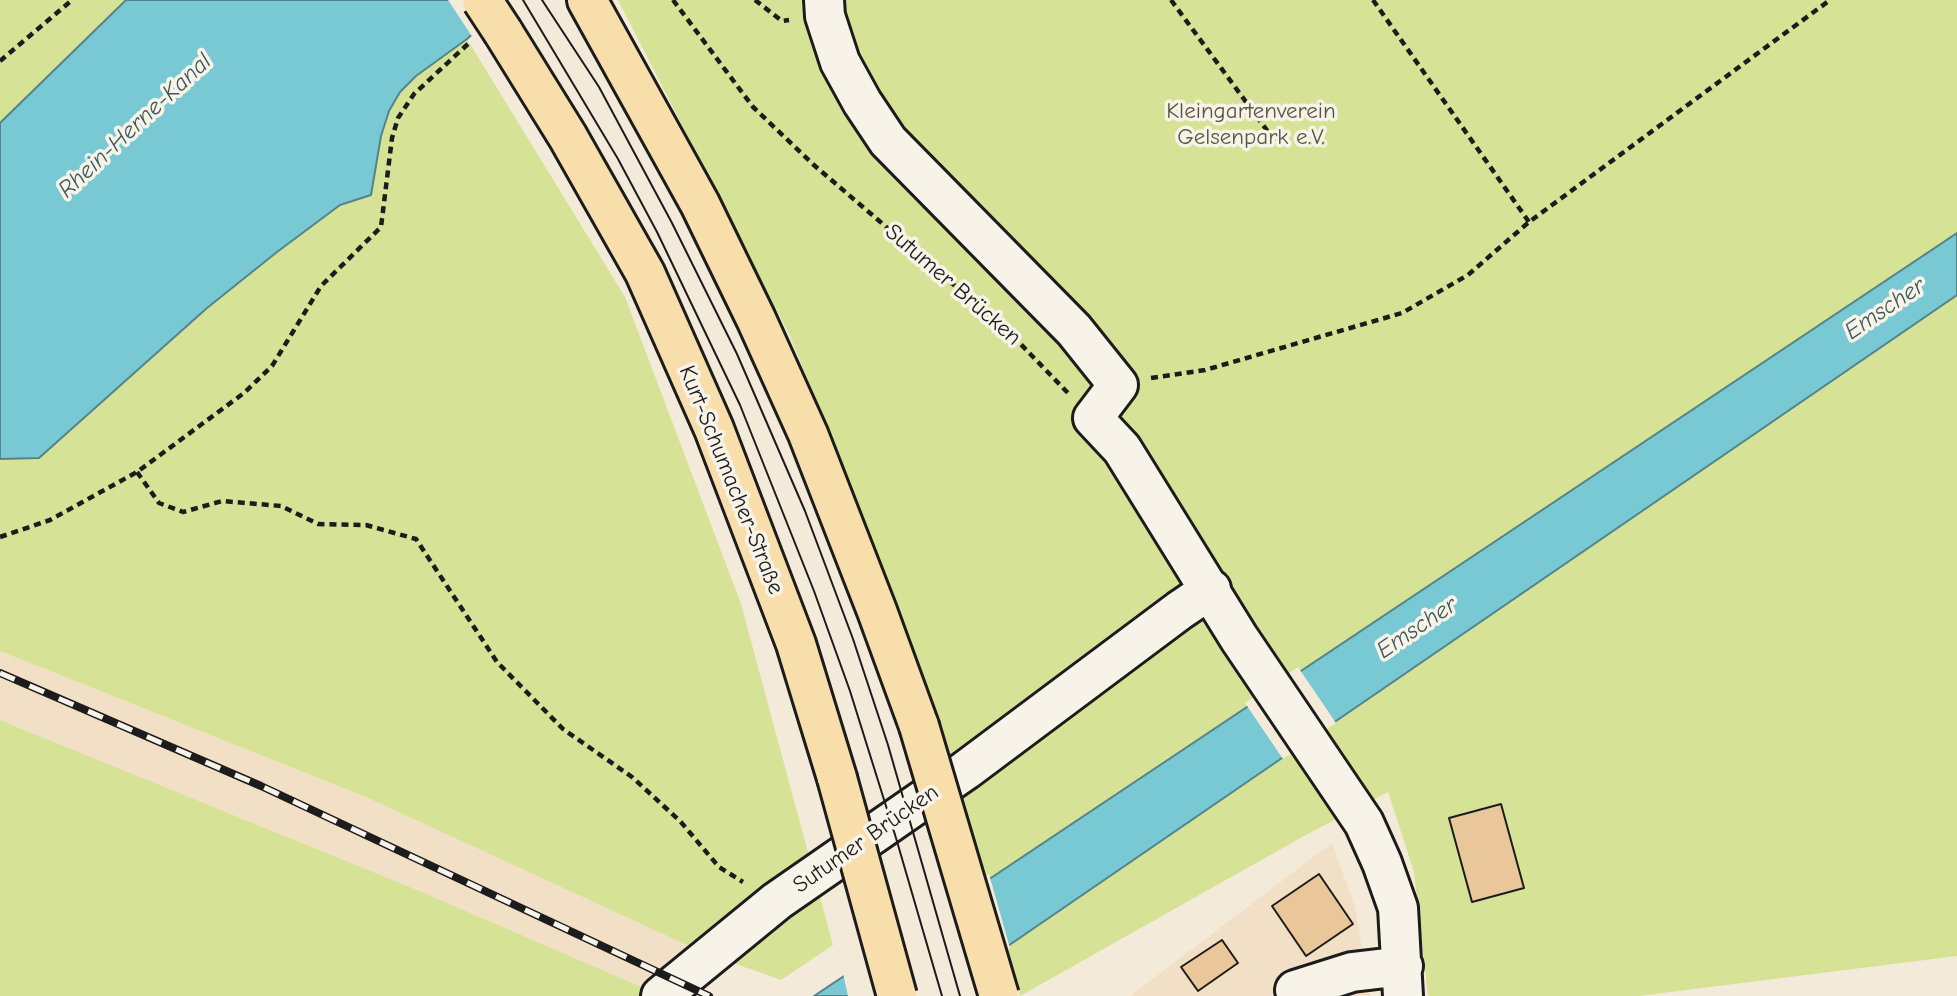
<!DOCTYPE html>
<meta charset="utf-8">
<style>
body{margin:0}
canvas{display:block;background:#f4ead9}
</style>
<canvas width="1957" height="996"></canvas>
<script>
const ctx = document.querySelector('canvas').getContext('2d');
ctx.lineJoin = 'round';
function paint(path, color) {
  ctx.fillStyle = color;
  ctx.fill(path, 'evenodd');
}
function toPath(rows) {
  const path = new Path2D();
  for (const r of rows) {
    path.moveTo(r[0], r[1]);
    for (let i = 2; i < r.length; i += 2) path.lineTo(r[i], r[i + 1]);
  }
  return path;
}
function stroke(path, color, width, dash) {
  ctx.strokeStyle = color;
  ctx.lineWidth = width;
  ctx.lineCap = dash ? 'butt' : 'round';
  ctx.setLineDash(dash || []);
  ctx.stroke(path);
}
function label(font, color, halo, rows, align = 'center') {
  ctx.font = font + ' "Comic Neue",sans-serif';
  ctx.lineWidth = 7;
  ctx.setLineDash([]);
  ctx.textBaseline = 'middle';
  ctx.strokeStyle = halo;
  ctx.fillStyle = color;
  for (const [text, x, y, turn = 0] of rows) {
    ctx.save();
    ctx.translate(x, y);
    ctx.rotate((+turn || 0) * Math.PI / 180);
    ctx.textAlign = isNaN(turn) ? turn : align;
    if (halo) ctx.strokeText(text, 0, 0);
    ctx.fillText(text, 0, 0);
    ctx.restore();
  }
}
paint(toPath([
 [0,651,368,798,702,952,653,992,422,892,0,720],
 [1332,843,1355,907,1370,996,1130,996]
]), '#f1dfc6');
paint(toPath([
 [0,0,126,0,0,123],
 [618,0,1957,0,1957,956,1639,996,1428,996,1414,872,1388,792,1304,836,1020,996,958,782,880,560,789,334],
 [467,39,625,297,741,604,833,945,781,980,702,952,368,798,0,651,0,459,39,458,207,308,277,252,340,205,371,195,381,136,389,111,400,92,416,76],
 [0,720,422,892,653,992,647,996,0,996]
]), '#d6e396');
const water = toPath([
 [126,0,511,0,467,39,416,76,400,92,389,111,381,136,371,195,340,205,277,252,207,308,39,458,0,459,0,123,126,0],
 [1957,233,1957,295,935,996,814,996,1957,233]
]);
paint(water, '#79c9d4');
stroke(water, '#54848a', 2);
paint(toPath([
 [448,0,514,0,473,38],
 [1298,667,1336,723,1283,759,1245,703],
 [989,874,1010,948,941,996,848,996,843,973]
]), '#f4ead9');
const building = toPath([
 [1501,804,1524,888,1472,902,1449,818,1501,804],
 [1319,874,1353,924,1306,956,1272,906,1319,874],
 [1222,940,1238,963,1198,991,1181,967,1222,940]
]);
paint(building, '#eac69b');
stroke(building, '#1c1c1c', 2);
const minor = toPath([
 [824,0,825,16,840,62,862,102,888,141,1074,330,1118,385,1093,418,1122,449,1239,638,1364,823,1382,863,1398,908,1403,996],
 [661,996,777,901,966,770,1180,610,1211,589],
 [1297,996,1295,990,1352,972,1403,966]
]);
const major = toPath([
 [587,0,700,204,756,319,808,434,877,611,919,726],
 [503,32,568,137,645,273,714,429,796,644,837,778]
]);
stroke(minor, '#1c1c1c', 44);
stroke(major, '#1c1c1c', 44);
stroke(toPath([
 [673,0,753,107,815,166,1009,332,1068,393],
 [755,0,782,21,789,20],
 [1171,0,1277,144],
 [1373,0,1529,222],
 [0,61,72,0],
 [1151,378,1205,370,1402,313,1468,275,1529,222,1830,0],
 [137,472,159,503,183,512,222,501,281,506,318,524,366,525,416,539,497,662,563,729,632,777,680,821,719,867,743,882],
 [0,537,50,520,137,472,244,393,272,366,321,286,381,227,392,138,398,118,414,94,469,43]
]), '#1c1c1c', 4.5, [7, 5]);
stroke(minor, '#f7f3e8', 38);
stroke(major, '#f8deab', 38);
stroke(toPath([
 [523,0,618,159,657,232,740,405,814,591,850,691,896,838,942,996],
 [542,0,599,87,672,223,737,354,805,511,853,639,888,745,960,996]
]), '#1c1c1c', 2);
const rail = toPath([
 [0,673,261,786,709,996]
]);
stroke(rail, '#1c1c1c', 8);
stroke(rail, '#f7f3e8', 5, [16]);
const majorBridge = toPath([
 [482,0,503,32],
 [919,726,999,996],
 [837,778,897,996]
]);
stroke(majorBridge, '#1c1c1c', 44, []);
stroke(majorBridge, '#f8deab', 38);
label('23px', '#545841', '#f7f3e8', [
 ["Kleingartenverein",1251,111],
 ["Gelsenpark e.V.",1251,137]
]);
label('23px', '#1c1c1c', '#f7f3e8', [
 ["Sutumer Brücken",953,285,41],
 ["Kurt-Schumacher-Straße",731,480,68],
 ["Sutumer Brücken",866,839,-35]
]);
label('italic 24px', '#3d595c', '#f7f3e8', [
 ["Rhein-Herne-Kanal",135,126,-43],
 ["Emscher",1885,309,-34],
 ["Emscher",1417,628,-34]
]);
</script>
